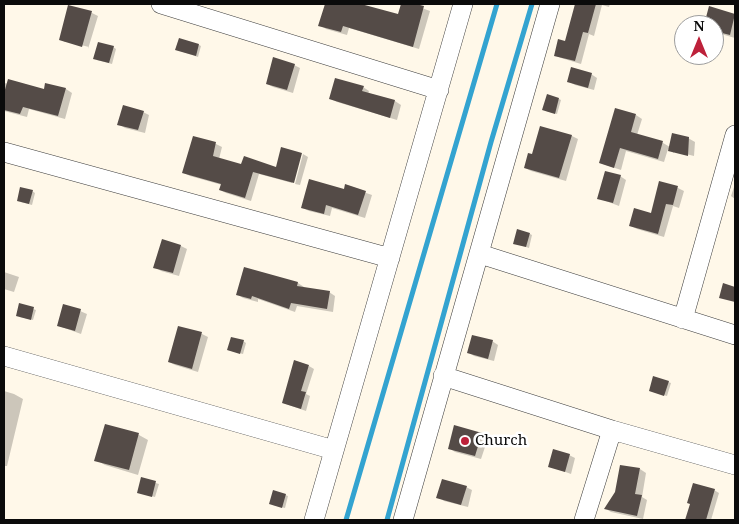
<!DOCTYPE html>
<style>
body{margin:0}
#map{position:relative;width:739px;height:524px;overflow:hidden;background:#fff8e9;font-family:"Noto Serif",serif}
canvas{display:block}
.frame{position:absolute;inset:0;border:5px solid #0b0b0b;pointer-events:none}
.north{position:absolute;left:674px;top:15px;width:50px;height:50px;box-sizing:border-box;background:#fff;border:1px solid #9d9d9d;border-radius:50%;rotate:0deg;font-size:14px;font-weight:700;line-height:20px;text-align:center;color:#0b0b0b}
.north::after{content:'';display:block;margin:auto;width:18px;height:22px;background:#bd213a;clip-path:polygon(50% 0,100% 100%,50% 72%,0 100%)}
</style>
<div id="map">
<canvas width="739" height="524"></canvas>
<div class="frame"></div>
<div class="north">N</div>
</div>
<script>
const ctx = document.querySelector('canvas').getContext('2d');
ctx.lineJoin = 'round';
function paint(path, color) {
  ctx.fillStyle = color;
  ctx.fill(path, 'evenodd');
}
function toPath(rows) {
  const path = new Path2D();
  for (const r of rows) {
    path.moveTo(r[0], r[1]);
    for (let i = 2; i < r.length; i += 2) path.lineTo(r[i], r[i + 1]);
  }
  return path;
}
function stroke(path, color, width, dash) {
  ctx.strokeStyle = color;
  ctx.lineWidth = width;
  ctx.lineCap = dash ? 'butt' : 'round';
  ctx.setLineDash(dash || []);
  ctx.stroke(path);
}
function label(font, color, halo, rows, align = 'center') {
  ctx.font = font + ' "Noto Serif",serif';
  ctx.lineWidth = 5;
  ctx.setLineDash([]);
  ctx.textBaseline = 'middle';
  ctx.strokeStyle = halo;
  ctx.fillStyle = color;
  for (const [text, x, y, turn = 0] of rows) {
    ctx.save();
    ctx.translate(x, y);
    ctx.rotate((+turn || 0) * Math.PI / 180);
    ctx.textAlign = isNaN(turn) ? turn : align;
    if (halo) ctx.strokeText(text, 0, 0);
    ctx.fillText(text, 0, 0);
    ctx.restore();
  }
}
paint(toPath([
 [326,4,357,4,399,16,403,4,411,4,430,11,419,49,349,28,347,35,326,29,320,25],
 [577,4,610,4,609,7,602,5,594,36,589,34,581,64,561,58,555,55,566,42],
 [69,6,92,13,98,16,88,49,89,47,65,41,65,42,60,39],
 [710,8,735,15,735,38,714,32,714,25,705,25],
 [199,45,201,46,198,57,177,50],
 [113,47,116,49,112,64,97,60],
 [294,65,300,68,293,93,273,87,267,84],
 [591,74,597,78,594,90,575,85,568,81],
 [4,83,45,90,46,84,66,89,72,93,65,119,29,109,27,117,4,111],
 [363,87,369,91,368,94,395,101,401,105,397,120,337,102,331,99],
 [559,99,561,100,557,114,546,111],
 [143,112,149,115,145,133,125,128,119,124],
 [636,115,642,119,637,135,663,143,670,147,688,138,695,142,694,156,674,151,674,153,668,149,664,162,626,151,621,170,600,163],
 [541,127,572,136,578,139,566,181,531,171,525,168,533,156],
 [194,138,216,144,222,147,219,159,242,166,277,168,301,153,292,183,259,174,251,201,226,193,220,190,222,185,190,176,184,173],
 [303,154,308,157,300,185,295,184],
 [620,176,626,180,619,206,598,198],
 [660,183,678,188,684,191,679,208,673,206,664,237,637,229,631,226,652,214],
 [346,186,372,195,365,218,332,208,330,216,309,211,303,208,345,191],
 [734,187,735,187,735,199,731,196],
 [32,191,35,193,32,205,21,202],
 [530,234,532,235,529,248,517,244],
 [181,246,187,249,179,276,161,271,155,267],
 [244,268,298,283,304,287,303,289,329,292,335,296,333,312,297,306,295,312,258,299,258,302,243,298,237,294],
 [4,272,19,277,14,292,4,289],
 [33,309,36,310,33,320,20,317],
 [80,311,87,314,81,334,59,326],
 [179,327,202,334,208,337,198,372,175,365,169,362],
 [243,341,246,343,243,354,228,350],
 [492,341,498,345,494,361,474,356,468,352],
 [309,366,314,369,306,394,310,396,306,411,283,403],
 [668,382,671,383,667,396,650,391],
 [4,391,14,394,23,399,7,466,4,466],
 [106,425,139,435,148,440,138,475,105,465,96,460],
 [481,434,488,438,481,459,455,452,449,448],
 [569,455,575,458,571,474,549,466],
 [640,469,646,473,642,497,647,500,643,519,611,512,606,509],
 [142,479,159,484,155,497,141,493],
 [466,487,472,490,468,507,444,501,438,497],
 [714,490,719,493,711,520,687,519,691,504],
 [285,495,288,496,285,508,273,505]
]), '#0003');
stroke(toPath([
 [346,520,497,4],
 [387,520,491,142,532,4]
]), '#33a3d0', 5);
paint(toPath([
 [325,4,361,4,398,14,401,4,416,4,424,6,413,47,343,26,341,32,318,26],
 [575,4,596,4,588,33,583,32,575,61,554,56,558,39,565,41],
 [68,5,92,11,82,47,59,40],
 [709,6,735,14,730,35,714,31,714,25,704,25],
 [179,38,199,44,196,56,175,50],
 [98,42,114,46,109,63,93,59],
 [273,57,295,64,287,90,266,84],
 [571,67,592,73,588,88,567,82],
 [335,78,364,86,362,91,395,100,390,118,329,99],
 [8,79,44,89,45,83,66,88,58,116,23,107,20,114,4,110,4,93],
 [547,94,559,98,555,114,542,110],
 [123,105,144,111,138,130,117,125],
 [615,108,636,114,631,132,663,141,658,159,620,148,614,168,599,163],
 [540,126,572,135,559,178,524,168,528,153,532,154],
 [672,133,689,137,688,156,668,151],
 [193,136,216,142,213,156,241,164,244,156,276,167,281,147,302,153,294,183,253,172,245,198,219,190,221,184,182,173],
 [605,171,621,175,613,203,597,199],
 [309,179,344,189,345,184,366,191,358,215,326,205,324,214,301,208],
 [659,181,678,186,673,205,666,204,658,234,629,226,634,208,651,213],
 [20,187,33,190,29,204,17,201],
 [517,229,530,233,526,247,513,244],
 [162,239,181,245,173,273,153,268],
 [244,267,298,282,297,286,330,291,327,309,291,303,289,309,252,296,251,299,236,295],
 [723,283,735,287,735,302,719,298],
 [19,303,34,307,31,320,16,316],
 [63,304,81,309,75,331,57,326],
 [178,326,202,332,192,369,168,362],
 [472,335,493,340,488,359,467,353],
 [231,337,244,340,240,354,227,350],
 [294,360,309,365,301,391,306,392,301,409,282,403],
 [653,376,669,381,664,396,649,391],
 [105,424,139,433,129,470,94,461],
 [454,425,482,433,475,456,448,449],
 [553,449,570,454,565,472,548,467],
 [620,465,640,468,635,494,642,495,637,516,604,509,615,492],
 [141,477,156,481,152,497,137,493],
 [442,479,467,486,461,505,436,498],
 [693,483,715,489,706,520,685,520,690,504,687,503],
 [273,490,286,494,282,508,269,504]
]), '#544b47');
const street = toPath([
 [161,4,439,90],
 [4,152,390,258],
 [480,254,735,335],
 [683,319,735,135],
 [4,356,334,450],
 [443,376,612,430,735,465],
 [314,520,463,4],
 [403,520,550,4],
 [584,520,612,430]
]);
stroke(street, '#3e3e3e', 20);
stroke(street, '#fff', 19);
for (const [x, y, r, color] of [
 [465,441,5,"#bd213a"]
]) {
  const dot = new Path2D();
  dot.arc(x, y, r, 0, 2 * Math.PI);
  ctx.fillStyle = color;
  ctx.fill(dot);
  stroke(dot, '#fff', 2);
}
label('15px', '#0b0b0b', '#fff', [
 ["Church",475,441]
], 'left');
</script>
